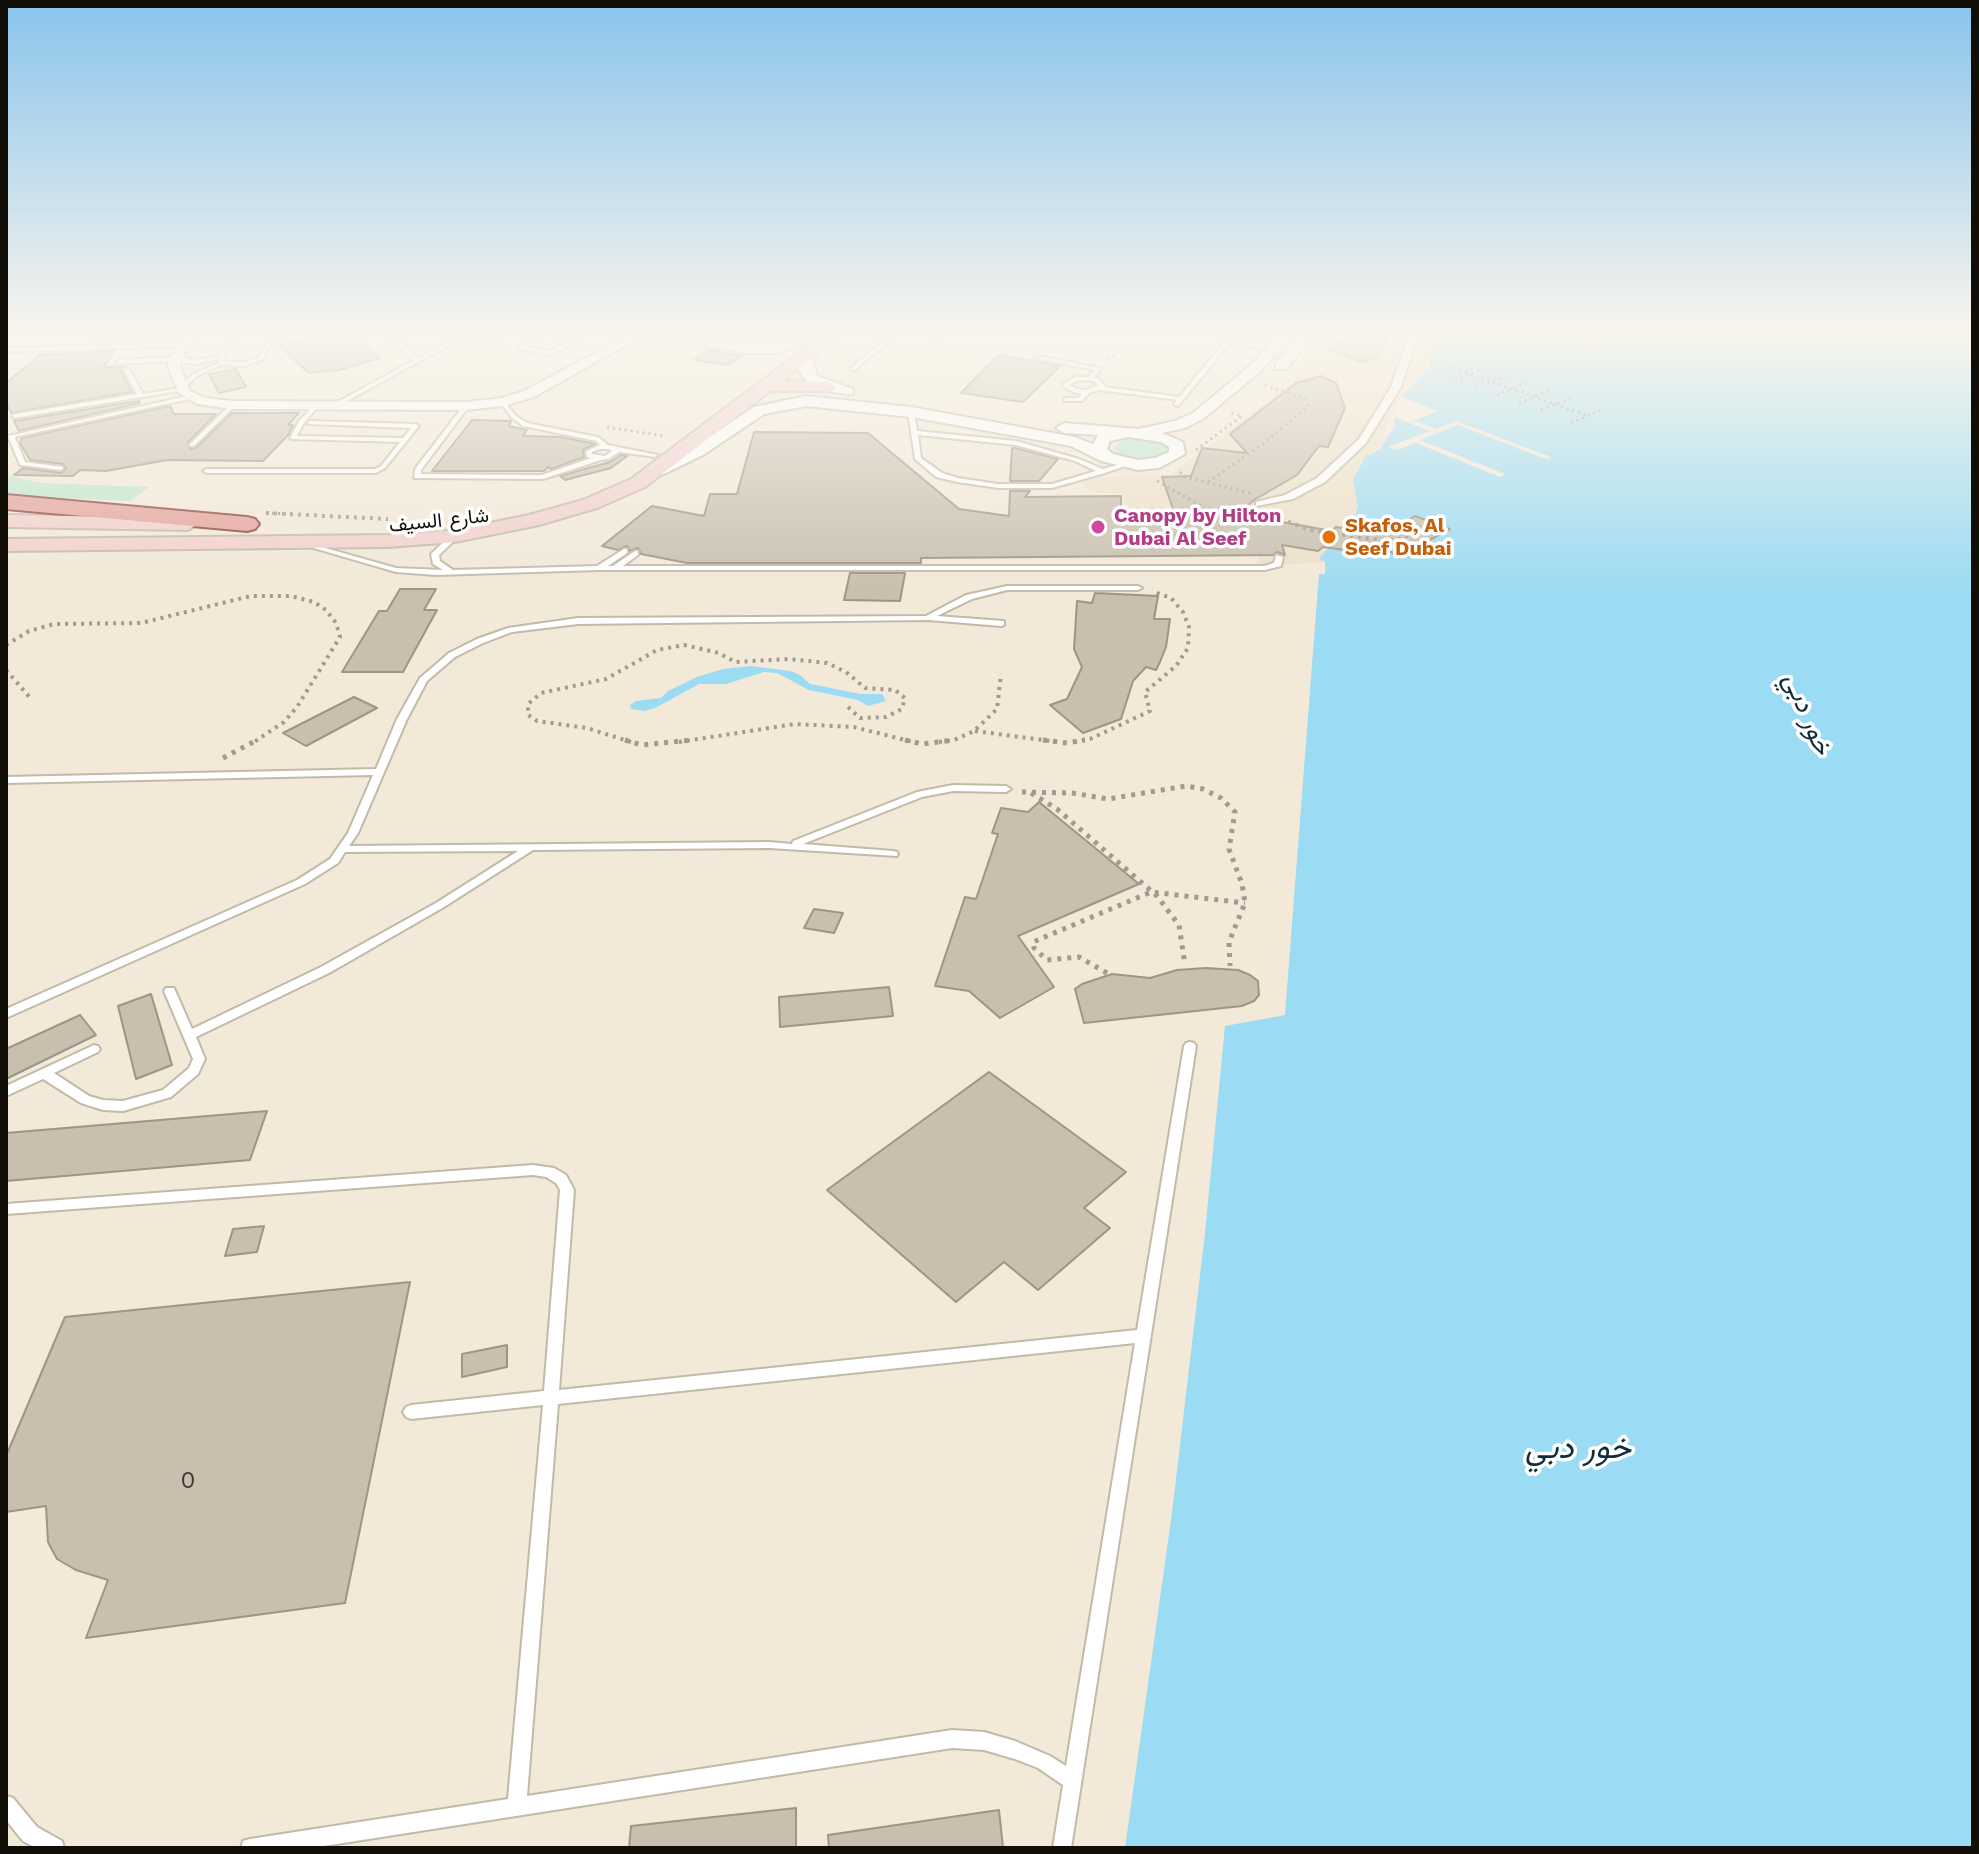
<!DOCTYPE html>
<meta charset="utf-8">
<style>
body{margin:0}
#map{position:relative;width:1979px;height:1854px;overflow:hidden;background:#f2e9d8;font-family:"Work Sans",sans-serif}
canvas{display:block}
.frame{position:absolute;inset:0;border:8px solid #110e08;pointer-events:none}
</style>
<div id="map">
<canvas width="1979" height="1854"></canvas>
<div class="frame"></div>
</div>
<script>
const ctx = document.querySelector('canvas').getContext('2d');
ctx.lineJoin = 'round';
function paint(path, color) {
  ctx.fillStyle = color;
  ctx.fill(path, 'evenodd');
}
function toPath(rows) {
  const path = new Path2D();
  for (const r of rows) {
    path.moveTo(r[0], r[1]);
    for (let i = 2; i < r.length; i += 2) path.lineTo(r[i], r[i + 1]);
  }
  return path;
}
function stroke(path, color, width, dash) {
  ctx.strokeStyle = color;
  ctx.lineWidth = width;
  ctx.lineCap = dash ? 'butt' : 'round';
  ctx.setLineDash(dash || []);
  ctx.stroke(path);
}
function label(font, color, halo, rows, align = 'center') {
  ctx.font = font + ' "Work Sans",Vazirmatn,sans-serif';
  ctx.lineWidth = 7;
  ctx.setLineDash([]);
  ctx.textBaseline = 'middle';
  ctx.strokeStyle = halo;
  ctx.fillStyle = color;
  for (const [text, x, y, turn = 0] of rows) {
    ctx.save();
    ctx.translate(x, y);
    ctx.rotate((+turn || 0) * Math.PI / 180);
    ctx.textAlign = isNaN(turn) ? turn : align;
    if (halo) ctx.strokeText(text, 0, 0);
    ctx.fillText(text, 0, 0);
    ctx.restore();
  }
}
paint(toPath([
 [1322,334,1436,334,1433,357,1428,368,1401,397,1364,481,1441,556,1259,566,1258,541,1189,521,1130,512,1122,493,1099,493,1083,487,1084,481,1101,477,1170,475,1272,398]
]), '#ede0c8');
paint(toPath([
 [1152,437,1170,446,1168,454,1134,459,1118,454,1113,447,1126,438],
 [6,467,10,476,42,483,149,487,130,501,23,496,6,493]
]), '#bde5cd');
paint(toPath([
 [1436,334,1973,334,1973,1848,1125,1848,1172,1513,1205,1233,1225,1026,1285,1015,1319,574,1325,574,1325,561,1320,560,1321,555,1351,530,1358,506,1353,480,1366,455,1371,455,1380,449,1388,436,1395,426,1394,417,1409,423,1438,411,1401,397,1428,368,1433,357],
 [751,666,790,671,800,675,810,684,821,686,860,694,882,694,886,701,868,706,858,700,809,690,777,673,764,672,726,684,699,684,655,708,645,711,631,709,630,705,636,701,661,698,668,691,697,677,723,669]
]), '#9bdbf3');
paint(toPath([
 [1415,421,1436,429,1456,421,1551,457,1546,459,1458,425,1420,440,1505,474,1500,477,1416,443,1397,450,1388,447,1430,431,1409,423]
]), '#f2e9d8');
const building = toPath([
 [334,334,352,334,380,358,339,370,308,373,279,345,334,334],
 [732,334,778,334,765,342,725,339,732,334],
 [1318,334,1390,334,1376,358,1361,362,1329,349,1344,345,1318,334],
 [709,350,743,356,727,365,694,360,709,350],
 [115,351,103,367,123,367,121,371,132,392,11,413,6,402,6,383,40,355,115,351],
 [998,355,1035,361,1060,366,1023,402,961,393,998,355],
 [236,369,246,387,219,393,209,374,236,369],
 [1321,376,1336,383,1345,408,1328,447,1319,446,1297,475,1254,500,1238,514,1332,531,1336,527,1384,535,1415,516,1450,529,1424,543,1434,553,1398,558,1382,544,1372,554,1323,547,1318,551,1282,545,1285,555,1277,552,1273,555,921,558,921,563,687,563,641,554,638,548,630,551,627,546,618,550,602,546,652,506,704,516,710,494,737,494,754,432,868,433,959,509,1009,516,1010,491,1030,491,1025,497,1121,496,1121,510,1176,518,1162,477,1191,476,1202,448,1247,453,1230,434,1296,383,1321,376],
 [139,401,140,403,19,431,14,421,139,401],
 [170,406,174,414,216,414,188,442,190,449,196,448,232,413,299,413,288,425,293,425,289,434,263,461,167,460,106,471,80,470,73,476,14,475,23,468,61,473,66,469,63,464,30,460,20,443,22,438,170,406],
 [472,420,511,421,509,426,527,430,523,436,561,437,595,444,583,450,584,457,551,469,548,467,544,471,432,471,472,420],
 [1012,448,1015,448,1058,459,1039,481,1010,481,1012,448],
 [621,455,627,456,611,468,565,480,560,476,610,462,621,455],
 [850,573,905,573,900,601,844,600,850,573],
 [400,589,436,589,424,610,437,610,403,672,342,672,379,611,387,611,400,589],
 [1095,593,1158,596,1154,619,1170,619,1166,647,1160,662,1156,670,1146,667,1133,681,1121,719,1083,733,1050,705,1067,699,1082,667,1074,649,1077,601,1092,603,1095,593],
 [354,697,377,708,306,746,283,733,354,697],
 [1039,802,1139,884,1018,936,1054,987,1000,1018,969,991,935,986,965,897,976,899,998,834,992,833,1001,808,1028,812,1039,802],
 [814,909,843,913,834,933,804,928,814,909],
 [1206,968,1238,970,1250,975,1258,981,1259,995,1254,1001,1242,1006,1084,1023,1075,989,1082,984,1112,974,1150,978,1177,970,1206,968],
 [889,987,893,1016,780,1027,779,997,889,987],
 [151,994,172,1065,136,1079,118,1006,151,994],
 [80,1015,96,1035,6,1079,6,1049,80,1015],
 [989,1072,1126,1172,1084,1208,1110,1228,1038,1290,1004,1262,956,1302,827,1190,989,1072],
 [267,1111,250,1160,6,1181,6,1133,267,1111],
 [264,1226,257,1252,225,1256,233,1229,264,1226],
 [410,1282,345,1603,86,1638,108,1580,76,1570,57,1559,48,1542,46,1506,6,1512,6,1456,65,1317,410,1282],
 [507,1345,507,1367,462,1377,462,1354,507,1345],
 [796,1808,796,1848,629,1848,631,1826,796,1808],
 [999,1810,1003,1848,829,1848,828,1835,999,1810]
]);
paint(building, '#c8bfae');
stroke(building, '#9d9585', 2);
const service = toPath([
 [232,334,238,334,224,357,225,361,244,362,258,358,271,334,277,334,262,360,244,366,221,365,197,376,185,388,185,390,15,418,12,416,15,414,137,394,124,370,127,368,130,370,143,394,179,388,193,374,219,363,218,359,196,364,175,361,119,364,116,362,119,360,175,357,196,360,219,356,232,334],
 [384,334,390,334,419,358,463,334,470,334,338,406,334,406,334,404,414,360,384,334],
 [496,334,503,334,480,348,475,347,496,334],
 [539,334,546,334,526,347,550,351,569,341,566,338,551,336,548,334,570,335,576,341,551,355,519,349,519,347,539,334],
 [867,334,875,334,891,340,855,370,851,370,851,368,884,341,867,334],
 [924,334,937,334,943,336,940,338,924,334],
 [1231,334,1237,334,1232,340,1257,344,1279,340,1282,342,1257,348,1230,343,1179,405,1177,406,1174,404,1177,400,1099,390,1089,393,1082,401,1064,401,1064,399,1066,398,1078,398,1082,394,1073,392,1063,386,1063,384,1075,377,1088,377,1094,370,1036,358,1039,356,1100,368,1101,369,1094,377,1097,378,1106,387,1179,397,1231,334],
 [1078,380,1093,381,1099,385,1086,390,1077,389,1069,385,1078,380],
 [187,343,188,344,185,346,6,352,6,348,187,343],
 [192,395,194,396,194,398,15,437,25,462,63,467,63,469,61,470,20,465,8,436,192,395],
 [503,400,516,416,527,423,598,437,608,445,658,455,655,457,620,452,608,459,601,460,543,479,414,478,415,469,464,405,466,404,469,406,421,470,421,474,542,475,591,458,587,457,586,451,600,445,596,441,523,426,512,418,500,402,503,400],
 [600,449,609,449,612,451,605,456,592,454,592,452,600,449],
 [316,403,319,405,304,423,297,436,403,438,411,428,308,424,308,422,310,421,416,424,419,426,385,468,376,473,207,473,203,471,207,469,375,469,381,466,400,442,291,439,290,438,299,421,316,403],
 [231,404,236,405,194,446,190,446,190,444,231,404],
 [911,410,914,412,917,431,1016,441,1079,459,1103,469,1128,462,1131,464,1105,473,1052,488,998,488,957,482,936,477,915,459,908,412,911,410],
 [918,435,1016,445,1075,461,1096,471,1052,484,998,484,958,478,942,473,921,458,918,435],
 [452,534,459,536,439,555,440,561,453,570,597,566,624,549,627,549,627,553,608,566,613,566,635,551,638,551,638,555,623,566,1264,566,1274,563,1276,555,1283,557,1281,566,1265,570,599,570,436,575,396,572,300,544,304,542,396,568,443,570,433,564,431,554,452,534],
 [1007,586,1138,586,1142,588,1138,590,1007,590,972,599,937,616,1004,621,1004,625,1001,626,928,620,578,624,512,632,483,643,455,657,427,681,407,719,358,833,349,846,769,842,792,844,793,841,917,792,953,785,1006,786,1011,789,1006,792,953,791,922,797,803,844,893,851,897,852,898,854,897,856,769,848,533,850,444,907,329,973,196,1037,205,1059,198,1074,171,1097,123,1111,103,1110,81,1103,43,1079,6,1096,6,1086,94,1045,98,1046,100,1049,98,1052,54,1073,89,1096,103,1100,123,1101,163,1090,189,1068,193,1059,164,991,166,988,174,988,192,1029,321,967,436,903,518,851,345,852,338,863,305,884,6,1018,6,1009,297,880,330,859,348,833,373,775,6,783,6,777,376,769,397,719,420,678,449,653,477,639,508,628,578,618,926,616,966,595,1007,586],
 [1190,1042,1194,1043,1196,1046,1071,1848,1053,1848,1063,1785,1038,1768,1015,1759,984,1750,952,1748,311,1848,241,1848,243,1841,250,1839,508,1799,543,1405,411,1419,406,1417,403,1412,406,1407,411,1405,544,1391,560,1190,556,1183,546,1177,533,1175,6,1214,6,1204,533,1165,554,1168,566,1175,574,1190,559,1390,1137,1330,1184,1046,1186,1043,1190,1042],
 [1135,1343,1066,1766,1050,1756,1015,1741,984,1732,952,1730,527,1796,558,1404,1135,1343],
 [6,1796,13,1798,37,1827,62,1841,64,1848,36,1848,23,1841,6,1820,6,1796]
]);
const pedestrian = toPath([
 [1410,334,1418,334,1401,387,1366,443,1325,482,1293,499,1256,506,1256,502,1285,495,1317,478,1359,439,1391,387,1410,334]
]);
const minor = toPath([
 [186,334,198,334,181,359,180,367,190,391,205,398,233,401,466,402,502,398,524,391,631,334,671,334,746,345,776,345,808,338,814,342,776,353,746,353,644,335,534,397,503,406,466,410,233,409,197,404,179,393,168,367,169,359,186,334]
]);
const tertiary = toPath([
 [1279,334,1293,334,1262,370,1203,419,1185,428,1162,433,1183,442,1185,454,1159,468,1138,470,1101,461,1071,446,911,417,806,406,764,414,703,455,664,474,658,475,650,470,691,449,754,407,806,396,911,407,1075,437,1093,444,1098,435,1064,433,1056,428,1064,423,1139,429,1175,421,1193,413,1252,364,1279,334],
 [1128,437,1161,442,1169,447,1169,452,1155,458,1138,460,1113,454,1107,449,1110,441,1128,437],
 [1301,334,1315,334,1286,369,1276,369,1276,363,1301,334],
 [805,354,812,358,817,376,853,389,853,395,822,390,807,382,799,371,798,358,805,354]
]);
const secondary = toPath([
 [824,334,842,334,783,381,827,382,836,387,833,391,770,391,645,487,597,508,539,525,455,542,388,547,6,551,6,539,388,535,455,530,529,515,583,500,631,479,824,334],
 [6,515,188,518,198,524,188,530,6,527,6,515]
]);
const primary = toPath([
 [6,495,247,517,255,519,259,524,255,529,247,531,6,509,6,495]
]);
stroke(service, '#c2baa9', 4);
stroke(pedestrian, '#c2baa9', 4);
stroke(minor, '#c2baa9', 4);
stroke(tertiary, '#c2baa9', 4);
stroke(secondary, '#c2baa9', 4);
stroke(primary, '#8c453b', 4);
stroke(toPath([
 [1557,335,1560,334],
 [1587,344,1615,334],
 [1108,360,1125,345],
 [1431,360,1588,416],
 [1455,380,1485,368],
 [1476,387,1506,376],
 [1497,395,1527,383],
 [1519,403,1549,391],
 [1541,410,1571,398],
 [1571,423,1601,410],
 [607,427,664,436],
 [1196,450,1242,416,1230,413],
 [1180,472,1185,477,1250,493],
 [1157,481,1205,508],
 [1208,482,1264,443,1308,406,1304,398,1264,385],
 [266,513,295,514]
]), '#a19a8d', 3, [2, 4]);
stroke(toPath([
 [266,513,388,519],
 [1273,516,1310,530,1380,540,1401,539,1418,530,1421,523],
 [6,645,29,631,54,624,141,623,251,596,291,596,314,602,326,610,336,623,340,637,297,707,284,722,254,742],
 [6,670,32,700],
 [975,731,1058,742],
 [631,742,587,728,537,721,528,715,528,704,541,693,606,679,657,650,684,645,719,653,735,662,789,659,827,663,846,672,865,688,895,690,905,698,902,709,886,717,860,718,848,707],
 [679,742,795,724,854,727,913,742],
 [939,742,954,740,974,731,997,709,1001,674],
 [1074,742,1090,739,1150,711,1145,692,1176,666,1188,648,1189,627,1183,612,1171,598,1152,591]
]), '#a19a8d', 4, [3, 5]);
stroke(toPath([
 [625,740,641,745,692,740],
 [905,740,922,744,954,740],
 [1043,740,1067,743,1085,740],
 [223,758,257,740],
 [1022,792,1072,793,1108,799,1186,786,1203,789,1221,798,1235,812,1229,849,1242,884,1245,903,1229,942,1230,966],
 [1031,793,1057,809,1157,896,1179,925,1185,965],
 [1107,973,1079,957,1047,960,1034,948,1033,942,1151,892,1245,903]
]), '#a19a8d', 5, [4, 6]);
paint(service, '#fff');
paint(pedestrian, '#fff');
paint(minor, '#fff');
paint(tertiary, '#fff');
paint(secondary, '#f1d0cd');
paint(primary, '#e2a19a');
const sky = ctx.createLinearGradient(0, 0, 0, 593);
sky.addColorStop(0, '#89c4ec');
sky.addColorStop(0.56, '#f9f5ed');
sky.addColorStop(1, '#f9f5ed00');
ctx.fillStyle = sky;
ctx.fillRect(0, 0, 1979, 593);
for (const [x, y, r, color] of [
 [1098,527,8,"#d1479c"],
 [1329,537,8,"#e8710a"]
]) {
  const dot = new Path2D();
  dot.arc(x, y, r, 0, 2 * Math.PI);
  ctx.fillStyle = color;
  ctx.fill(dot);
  stroke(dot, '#fff', 3);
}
label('bold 20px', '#b23c85', '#fff', [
 ["Canopy by Hilton",1114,516],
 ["Dubai Al Seef",1114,539]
], 'left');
label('20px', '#110e08', '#fff', [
 ["شارع السيف",439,521,-6]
]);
label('bold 20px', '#c56008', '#fff', [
 ["Skafos, Al",1345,526],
 ["Seef Dubai",1345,549]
], 'left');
label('24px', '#3f3a32', null, [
 ["0",188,1481]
]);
label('italic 26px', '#0f2e39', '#fff', [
 ["خور دبي",1807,714,67]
]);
label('italic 32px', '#0f2e39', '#fff', [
 ["خور دبي",1578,1449]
]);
</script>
